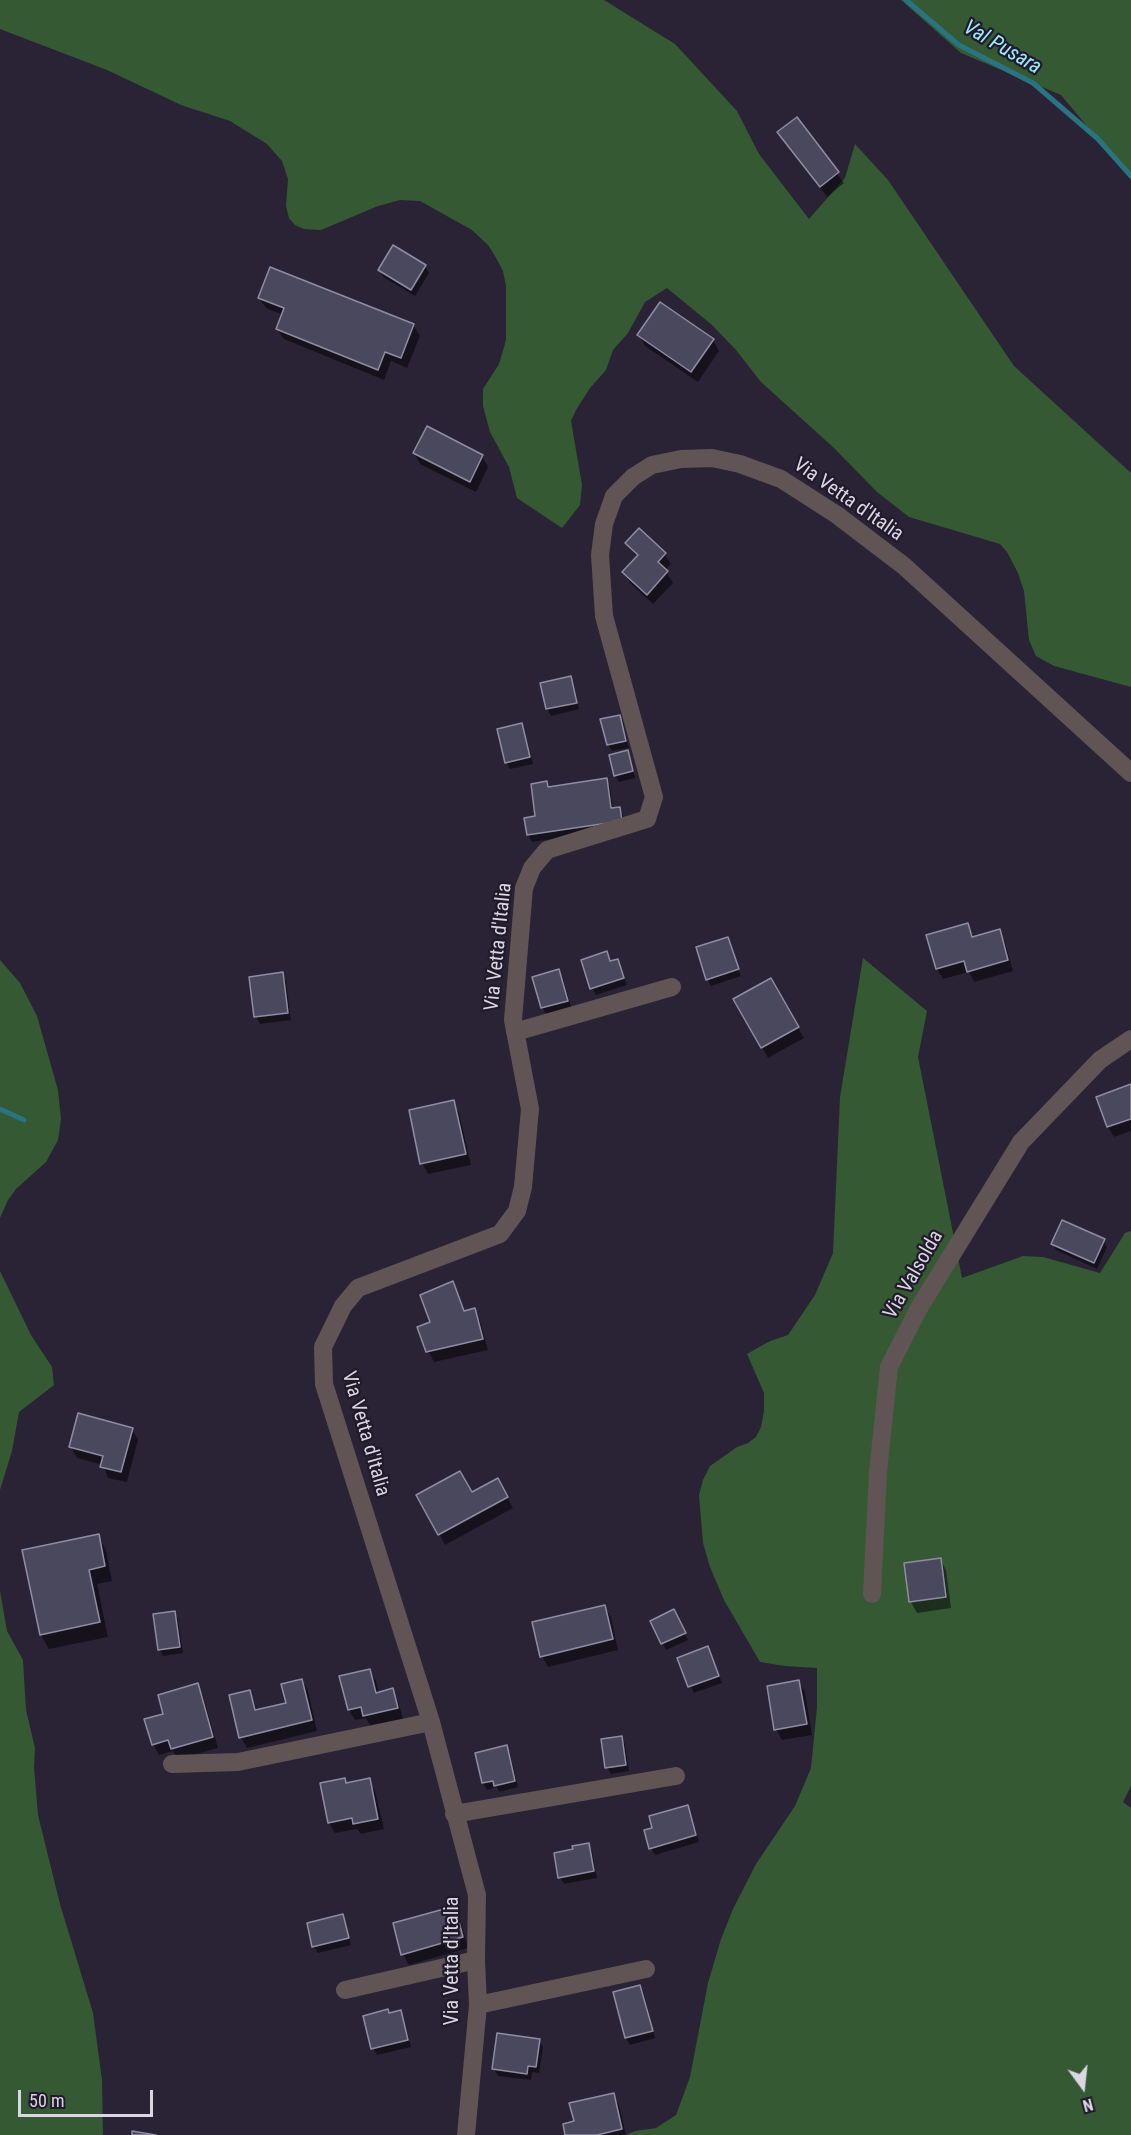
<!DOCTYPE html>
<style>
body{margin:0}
#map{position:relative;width:1131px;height:2135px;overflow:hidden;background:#2a2336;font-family:"Roboto Condensed",sans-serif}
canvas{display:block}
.north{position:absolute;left:1053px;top:2057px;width:60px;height:60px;-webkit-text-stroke:4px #211a2b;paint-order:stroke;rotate:165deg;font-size:16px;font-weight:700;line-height:24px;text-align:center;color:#dad6e2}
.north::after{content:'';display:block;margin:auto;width:21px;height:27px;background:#dad6e2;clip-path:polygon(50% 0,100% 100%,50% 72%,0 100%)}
.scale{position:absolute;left:18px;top:2090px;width:135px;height:27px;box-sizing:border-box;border:3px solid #dad6e2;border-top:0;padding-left:8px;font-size:18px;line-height:21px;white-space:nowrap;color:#dad6e2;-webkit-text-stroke:4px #211a2b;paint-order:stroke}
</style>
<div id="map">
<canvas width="1131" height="2135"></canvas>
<div class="north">N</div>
<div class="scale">50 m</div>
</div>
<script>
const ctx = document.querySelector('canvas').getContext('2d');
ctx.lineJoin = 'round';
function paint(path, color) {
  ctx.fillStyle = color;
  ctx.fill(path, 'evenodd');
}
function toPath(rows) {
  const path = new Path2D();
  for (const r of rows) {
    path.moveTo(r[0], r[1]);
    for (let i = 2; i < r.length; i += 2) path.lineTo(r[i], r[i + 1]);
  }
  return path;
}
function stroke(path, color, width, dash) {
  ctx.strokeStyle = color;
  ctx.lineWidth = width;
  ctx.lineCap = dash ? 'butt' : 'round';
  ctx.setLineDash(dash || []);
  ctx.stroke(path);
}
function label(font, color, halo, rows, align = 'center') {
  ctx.font = font + ' "Roboto Condensed",sans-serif';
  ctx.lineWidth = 4.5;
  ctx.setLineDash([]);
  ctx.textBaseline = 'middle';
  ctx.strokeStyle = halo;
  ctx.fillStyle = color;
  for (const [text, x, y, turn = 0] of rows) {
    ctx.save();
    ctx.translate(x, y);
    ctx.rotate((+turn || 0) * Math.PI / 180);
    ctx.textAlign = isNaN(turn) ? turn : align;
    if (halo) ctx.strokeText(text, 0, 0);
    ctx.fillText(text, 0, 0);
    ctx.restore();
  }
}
paint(toPath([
 [0,0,604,0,675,44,737,111,759,154,809,219,845,178,855,144,888,180,1014,366,1131,473,1131,687,1054,666,1036,656,1029,640,1024,591,1018,573,1007,552,1000,544,909,517,877,492,834,448,761,382,736,350,712,325,667,288,645,302,628,333,613,350,606,370,590,388,576,410,571,421,582,485,580,505,562,528,517,498,509,467,490,432,483,406,483,389,499,364,506,340,506,286,503,271,495,256,488,245,472,230,420,201,400,200,378,206,321,230,304,229,295,225,289,218,286,206,288,179,282,161,267,144,230,121,181,105,107,70,0,29],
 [901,0,1131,0,1131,179,1061,95,961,53],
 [863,958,927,1011,918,1057,962,1278,1023,1256,1043,1257,1100,1273,1125,1233,1131,1231,1131,1786,1123,1802,1131,1808,1131,2135,626,2135,635,2131,656,2128,676,2115,690,2077,708,1983,721,1939,733,1909,756,1864,795,1806,811,1768,817,1707,817,1668,785,1666,760,1662,724,1600,710,1567,703,1543,699,1495,703,1480,710,1466,737,1447,748,1443,756,1437,761,1427,764,1411,764,1393,747,1354,770,1341,788,1335,815,1295,833,1253,840,1097],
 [0,960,20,983,37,1016,58,1090,61,1119,58,1140,46,1162,16,1189,8,1200,0,1218],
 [0,1271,31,1335,52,1367,54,1385,19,1412,12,1451,0,1490],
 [0,1591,7,1631,23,1660,26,1710,35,1748,34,1767,38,1815,60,1904,93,2013,102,2080,103,2135,0,2135]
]), '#345933');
paint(toPath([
 [797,119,844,183,827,197,779,132],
 [425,266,429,273,415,296,383,277,380,270],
 [259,298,413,325,420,336,407,368,391,361,384,380,284,339,277,329,283,315,266,308],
 [639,335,713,340,719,351,698,382,645,346],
 [414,453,482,456,488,467,476,492,420,464],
 [627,543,664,554,671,564,665,570,673,583,653,604,630,583,624,573,638,558],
 [570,678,574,684,579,709,551,716,547,709,542,684],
 [619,716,623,723,629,748,612,751,608,745],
 [522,725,525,732,533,764,510,769,506,762],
 [627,752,631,759,635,778,619,782,615,775],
 [606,780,610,787,613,809,619,808,623,815,625,828,532,842,528,835,526,819,537,818,547,783,550,788],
 [968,925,974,938,999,931,1005,942,1013,971,974,982,969,972,943,979,937,969,928,936],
 [727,939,741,976,711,986,708,979],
 [606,953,611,962,617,961,627,985,596,995,592,988],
 [559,971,563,978,571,1007,546,1014,542,1008],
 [282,974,286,981,291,1020,260,1024,256,1017,251,978],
 [770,980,804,1038,768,1058,735,999],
 [1131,1086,1131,1131,1114,1137,1108,1127,1098,1098],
 [453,1102,459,1113,471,1165,428,1174,422,1163],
 [1103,1240,1107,1247,1097,1269,1056,1250,1052,1243],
 [453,1283,465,1312,474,1310,480,1321,488,1350,434,1362,428,1351,432,1323],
 [132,1429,138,1440,127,1482,108,1478,103,1465,77,1458,71,1447],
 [497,1480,513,1508,445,1545,418,1495,471,1494],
 [98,1536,106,1550,112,1581,97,1584,108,1637,49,1649,41,1635],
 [940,1559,946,1570,951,1608,917,1613,911,1602,906,1564],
 [604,1606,611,1617,618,1650,548,1667,542,1656],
 [174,1612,178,1619,183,1653,163,1656,159,1649],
 [677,1617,688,1640,666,1650,652,1621],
 [711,1655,722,1683,694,1693,679,1659],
 [369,1670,376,1681,379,1693,392,1690,398,1701,403,1719,371,1727,366,1718,355,1720,349,1710,341,1678],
 [302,1680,308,1691,317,1731,247,1748,241,1737,249,1691,258,1711,287,1704],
 [799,1682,805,1692,812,1735,782,1740,776,1729],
 [197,1685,203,1696,218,1748,178,1759,173,1751,159,1755,153,1744,165,1715],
 [621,1737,625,1744,629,1771,611,1774,607,1767],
 [506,1746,510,1753,518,1787,499,1792,497,1787,487,1790,483,1783],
 [369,1780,375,1791,384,1829,361,1834,357,1829,335,1833,329,1823,321,1785,347,1785],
 [687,1807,691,1814,699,1842,655,1855,651,1848],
 [588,1844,592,1851,597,1878,564,1884,560,1877],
 [454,1908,460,1919,468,1948,409,1965,403,1954],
 [342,1916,346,1922,351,1945,318,1953,314,1947,308,1924],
 [640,1986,644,1993,655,2038,630,2045,626,2038,614,1993],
 [400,2012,404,2019,411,2047,377,2055,373,2048],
 [539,2040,543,2047,539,2073,532,2072,531,2080,498,2076,494,2069],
 [613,2095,619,2105,626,2135,567,2135,575,2122]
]), '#0007');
stroke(toPath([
 [906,0,959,45,1033,83,1098,139,1131,176],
 [0,1109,24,1120]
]), '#2a7381', 5);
const building = toPath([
 [797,117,839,172,820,187,777,132,797,117],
 [393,245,426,265,411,290,378,270,393,245],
 [270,267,414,324,401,358,385,352,378,370,276,329,284,308,258,298,270,267],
 [660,302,714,339,691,372,637,335,660,302],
 [427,426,483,455,470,482,413,453,427,426],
 [639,528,666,553,658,562,668,571,647,595,622,572,638,555,625,543,639,528],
 [571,676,577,703,546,709,540,683,571,676],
 [620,715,626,741,607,745,600,719,620,715],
 [522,723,530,757,505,763,497,729,522,723],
 [628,750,633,771,614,776,609,755,628,750],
 [607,778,611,808,620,807,622,821,527,835,524,818,535,816,531,784,547,781,548,787,607,778],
 [968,923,972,937,1000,929,1008,960,967,972,964,961,936,969,926,935,968,923],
 [728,937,739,969,706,980,696,947,728,937],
 [607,951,610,961,618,959,624,978,590,989,581,960,607,951],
 [559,969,568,1001,541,1008,532,977,559,969],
 [283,972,288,1013,254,1017,249,977,283,972],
 [771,978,799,1027,761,1048,733,999,771,978],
 [1131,1084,1131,1119,1107,1127,1096,1097,1131,1084],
 [454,1100,466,1154,420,1164,409,1110,454,1100],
 [1062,1220,1105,1239,1094,1263,1051,1244,1062,1220],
 [453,1281,464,1311,475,1308,483,1339,426,1352,417,1327,430,1322,420,1295,453,1281],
 [78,1413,133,1428,121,1472,100,1467,103,1456,69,1447,78,1413],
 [460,1471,472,1492,498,1478,508,1497,438,1535,416,1495,460,1471],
 [99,1534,105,1566,89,1570,100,1622,40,1635,22,1550,99,1534],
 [941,1558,946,1597,909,1602,904,1563,941,1558],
 [605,1605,613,1639,540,1657,532,1622,605,1605],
 [674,1609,686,1633,661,1644,650,1621,674,1609],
 [175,1611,180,1647,158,1650,153,1614,175,1611],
 [708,1646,719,1676,688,1687,677,1658,708,1646],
 [370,1669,376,1693,393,1688,398,1708,363,1716,361,1707,348,1710,339,1676,370,1669],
 [302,1679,312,1720,239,1738,229,1695,250,1690,255,1710,286,1703,281,1684,302,1679],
 [799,1680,807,1724,774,1730,767,1686,799,1680],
 [198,1683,213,1737,171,1749,168,1740,152,1745,144,1719,163,1714,158,1695,198,1683],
 [622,1736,626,1765,605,1768,601,1739,622,1736],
 [507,1745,515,1781,494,1786,493,1781,482,1783,475,1753,507,1745],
 [345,1778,346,1783,370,1778,378,1819,353,1824,352,1818,328,1823,320,1783,345,1778],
 [688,1805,696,1835,649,1849,644,1830,652,1828,649,1816,688,1805],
 [589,1843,594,1871,558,1878,554,1853,573,1849,572,1846,589,1843],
 [455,1906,463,1937,401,1955,393,1923,455,1906],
 [343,1914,349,1938,312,1947,307,1923,343,1914],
 [640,1985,653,2031,625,2038,613,1992,640,1985],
 [388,2009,389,2013,401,2010,408,2040,371,2049,363,2016,388,2009],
 [497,2033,540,2039,536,2067,528,2066,527,2074,492,2069,497,2033],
 [614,2093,622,2129,597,2135,565,2135,563,2124,574,2121,569,2103,614,2093],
 [132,2131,156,2135,132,2135,132,2131]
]);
paint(building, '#4a485d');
stroke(building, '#8f8da5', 1.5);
stroke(toPath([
 [515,1032,672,987],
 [872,1594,878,1472,889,1367,919,1308,1021,1142,1100,1060,1131,1039],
 [172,1764,238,1762,431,1722],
 [454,1814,676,1776],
 [345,1990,476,1960],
 [478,2005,646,1969],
 [466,2135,478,2005,476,1960,477,1895,431,1722,324,1384,323,1347,343,1306,358,1288,500,1234,517,1211,523,1187,530,1109,513,1020,524,888,532,868,547,850,647,819,654,797,604,616,600,555,604,524,614,496,633,477,652,465,681,459,712,458,740,464,781,479,837,515,904,566,1131,773]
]), '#605554', 18);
label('20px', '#dad6e2', '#211a2b', [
 ["Via Vetta d'Italia",848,500,35],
 ["Via Vetta d'Italia",499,947,-84],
 ["Via Valsolda",914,1275,-60],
 ["Via Vetta d'Italia",365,1434,74],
 ["Via Vetta d'Italia",453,1961,-90]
]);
label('italic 21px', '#9aebfd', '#211a2b', [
 ["Val Pusara",1002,48,30]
]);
</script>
